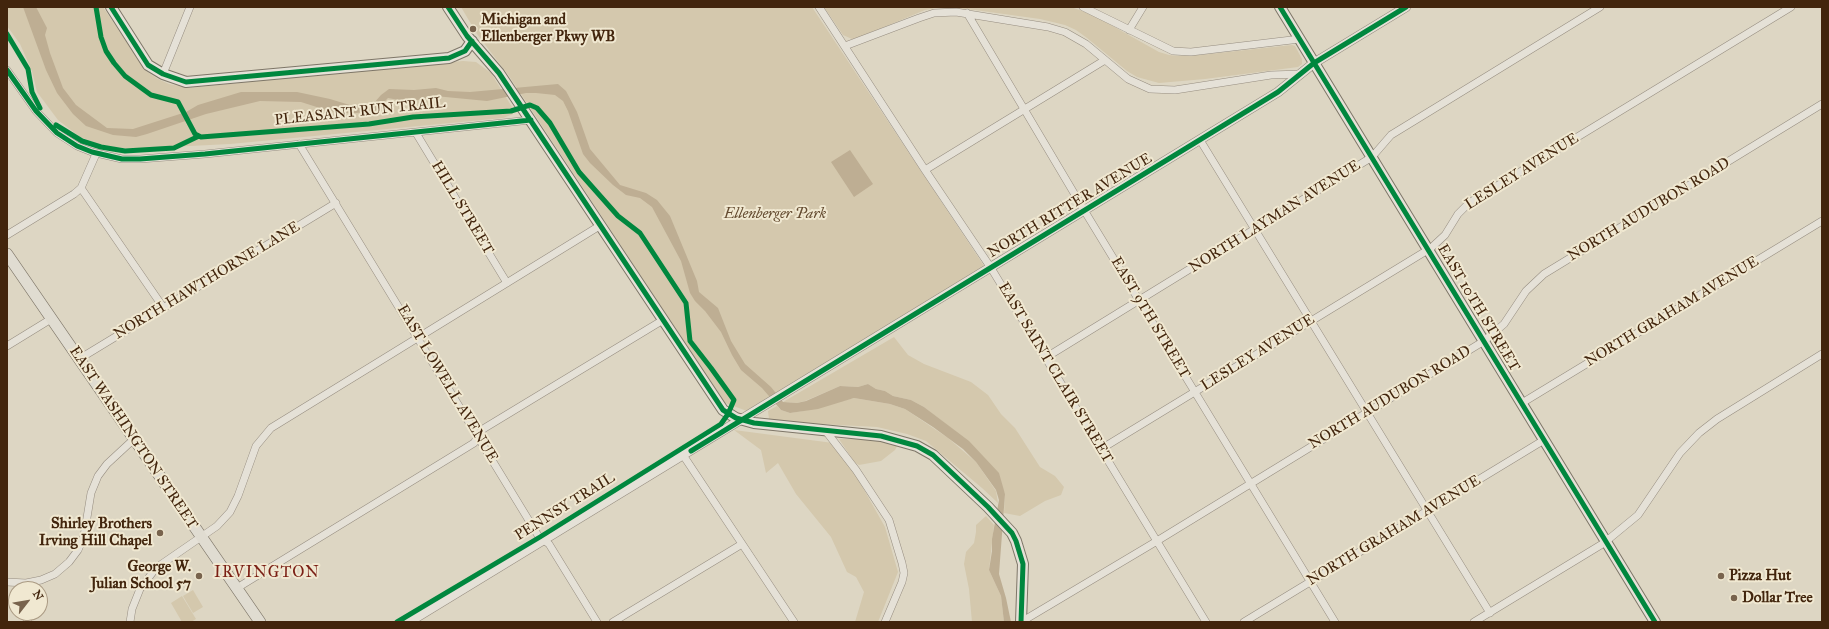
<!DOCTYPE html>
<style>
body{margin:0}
#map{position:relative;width:1829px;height:629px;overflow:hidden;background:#ddd6c3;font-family:"IM FELL Great Primer",serif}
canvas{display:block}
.frame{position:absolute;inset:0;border:8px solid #42250d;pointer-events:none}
.north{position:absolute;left:8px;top:581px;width:40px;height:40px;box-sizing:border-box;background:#f0e8d1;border:1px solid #aa9a83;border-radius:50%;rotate:59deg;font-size:11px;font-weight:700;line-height:16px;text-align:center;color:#42250d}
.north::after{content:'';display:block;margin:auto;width:14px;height:18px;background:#78634d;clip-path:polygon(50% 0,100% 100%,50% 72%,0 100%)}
</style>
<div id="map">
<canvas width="1829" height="629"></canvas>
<div class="frame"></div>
<div class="north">N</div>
</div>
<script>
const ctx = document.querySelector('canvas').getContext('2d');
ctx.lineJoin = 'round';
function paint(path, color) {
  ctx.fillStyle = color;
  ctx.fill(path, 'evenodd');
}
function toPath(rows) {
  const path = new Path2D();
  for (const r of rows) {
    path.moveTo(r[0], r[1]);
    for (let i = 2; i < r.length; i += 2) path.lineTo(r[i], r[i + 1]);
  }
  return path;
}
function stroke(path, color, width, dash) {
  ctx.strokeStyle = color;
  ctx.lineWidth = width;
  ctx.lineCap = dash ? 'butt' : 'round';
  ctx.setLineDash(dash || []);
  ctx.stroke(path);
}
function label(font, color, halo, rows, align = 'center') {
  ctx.font = font + ' "IM FELL Great Primer",serif';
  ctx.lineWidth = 4;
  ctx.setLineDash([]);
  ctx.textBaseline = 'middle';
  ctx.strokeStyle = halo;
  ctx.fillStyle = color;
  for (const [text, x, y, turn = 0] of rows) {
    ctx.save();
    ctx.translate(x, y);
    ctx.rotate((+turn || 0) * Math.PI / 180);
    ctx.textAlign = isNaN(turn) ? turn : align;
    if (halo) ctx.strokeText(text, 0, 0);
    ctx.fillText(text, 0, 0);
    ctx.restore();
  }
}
paint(toPath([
 [7,7,103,7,146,71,158,79,169,84,188,88,463,61,476,62,491,73,512,107,513,114,503,118,230,144,129,149,101,145,80,137,58,120,37,92,32,71,20,44,7,26],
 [461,7,812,7,984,266,747,411,725,403,509,76,477,34],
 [824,7,1071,7,1093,15,1159,52,1169,55,1178,56,1200,55,1292,45,1295,46,1302,59,1302,64,1298,67,1205,79,1159,83,1137,77,1127,71,1087,38,1076,30,1065,25,1040,19,975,10,941,7,925,10,858,38,852,39,843,35],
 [894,337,908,355,924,364,971,382,988,395,1001,414,1015,428,1040,467,1055,476,1064,487,1061,495,1045,501,1020,516,1004,513,1005,494,1002,487,955,431,924,407,911,400,893,396,885,391,876,389,868,384,858,387,840,386,805,401,797,403,783,402],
 [854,398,890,404,905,409,948,438,976,462,996,491,998,503,982,488,926,441,907,434,877,427,801,423,769,419,768,411,777,406,781,410,790,413,803,411],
 [734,430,833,443,854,472,885,527,898,572,878,622,855,622,864,592,856,577,847,572,831,537,796,494,778,463,766,473,761,450],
 [839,439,869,439,898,444,895,450,881,461,859,465,855,463],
 [986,516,994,525,989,570,1001,596,1004,622,972,622,969,589,964,564,966,552,974,543,976,532,976,525],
 [193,590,203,607,193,613,183,596],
 [182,596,196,619,191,622,182,622,171,603]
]), '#d4c8ad');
paint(toPath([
 [23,7,36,7,47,28,45,35,50,53,63,88,76,105,107,128,133,129,186,112,198,105,241,92,297,92,330,99,353,106,374,103,381,95,389,89,414,90,436,88,448,91,470,92,558,84,566,91,577,112,590,149,620,185,646,193,657,200,670,216,697,281,699,292,718,308,731,341,745,364,771,387,783,402,797,403,806,401,840,386,858,387,868,384,876,389,885,391,893,396,911,400,924,407,969,441,999,473,1005,494,999,574,1006,598,1011,622,1004,622,1001,596,989,570,992,551,992,539,999,500,996,490,976,462,963,449,933,427,905,409,890,404,854,398,818,409,790,413,781,410,762,388,741,370,732,355,721,332,705,311,695,301,690,293,681,261,652,207,640,198,626,195,613,185,590,163,583,154,568,111,563,101,555,95,536,93,526,93,487,101,435,96,409,102,388,98,375,111,356,113,341,113,326,110,301,102,260,101,206,114,147,134,136,137,113,135,86,126,73,114,57,93,46,70],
 [850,150,873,184,854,197,831,162]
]), '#beae93');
const minor = toPath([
 [819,7,925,170,991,268,1206,622],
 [1083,7,1173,51,1191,52,1300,39],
 [967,13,1087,215,1335,622],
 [1129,30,1143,7],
 [845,46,919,18,934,13,956,12,1048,27,1065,32,1086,44,1128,79,1150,89,1175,90,1271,75,1301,74],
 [7,70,36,111,57,133,77,146,92,152,122,159,140,159,205,154,531,120],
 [163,74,190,7],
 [416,133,507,283],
 [1200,140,1490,613],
 [299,144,539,537,549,544,597,622],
 [925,170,1105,60],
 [81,188,163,307],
 [7,235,74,194,81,188,96,154],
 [7,346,51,319],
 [1045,358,1372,157,1391,135,1600,7],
 [79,359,336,203],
 [1522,403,1822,221],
 [825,430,856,470,889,520,902,563,904,573,902,582,885,622],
 [1101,449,1431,248,1445,235,1458,214,1469,203,1791,7],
 [683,455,794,622],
 [7,582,26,583,41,580,55,574,69,562,78,550,84,536,91,493,98,476,107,464,134,439],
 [237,588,474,443,483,429,663,320],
 [25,613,28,622],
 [130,622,132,609,140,589,156,568,217,526,230,512,238,496,256,446,271,428,601,225],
 [613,622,742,544],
 [1021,622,1152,544,1484,341,1504,324,1526,291,1544,274,1822,104],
 [1244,622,1544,440],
 [1474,622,1604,543,1638,515,1680,453,1699,433,1717,419,1822,354]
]);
const tertiary = toPath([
 [409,622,1278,92,1314,63,1406,7]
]);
const secondary = toPath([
 [111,7,148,65,163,74,186,82,449,58,465,51,472,41],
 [448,7,467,36,499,73,723,410,736,418,754,423,881,436,917,446,933,455,988,507,1012,533,1016,541,1023,564,1021,622],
 [1280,7,1655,622]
]);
const primary = toPath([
 [7,254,260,622]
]);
stroke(minor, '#968d80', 8);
stroke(tertiary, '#968d80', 10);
stroke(secondary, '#7e7668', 12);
stroke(primary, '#7e7668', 12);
stroke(minor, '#e5e1d7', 7);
stroke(tertiary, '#e5e1d7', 9);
stroke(secondary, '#e5e1d7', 10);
stroke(primary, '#e0dcd1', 11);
stroke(toPath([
 [96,7,101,37,106,51,114,63,125,76,151,95,178,102,195,134,201,137,369,124,413,117,511,111,530,105,537,108,550,123,579,172,618,216,640,233,686,303,690,341,711,368,734,400,728,414,721,424,540,537,397,622],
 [111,7,148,65,163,74,186,82,449,58,465,51,472,41],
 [448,7,467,36,499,73,723,410,736,418,754,423,881,436,917,446,933,455,988,507,1012,533,1016,541,1023,564,1021,622],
 [1280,7,1655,622],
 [7,34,28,69,32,92,40,108],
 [7,70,36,111,57,133,77,146,92,152,122,159,140,159,205,154,531,120],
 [56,125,82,141,101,147,125,151,174,148,199,136],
 [691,451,1278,92,1314,63,1406,7]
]), '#00873e', 5);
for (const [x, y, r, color] of [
 [473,29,4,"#78634d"],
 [160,533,4,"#78634d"],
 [199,576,4,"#78634d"],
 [1721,576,4,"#78634d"],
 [1734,598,4,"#78634d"]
]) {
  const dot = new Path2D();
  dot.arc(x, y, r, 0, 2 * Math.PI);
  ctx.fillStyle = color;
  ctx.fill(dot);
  stroke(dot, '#f0e8d1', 1.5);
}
label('bold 15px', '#42250d', '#f0e8d1', [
 ["Michigan and",481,20],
 ["Ellenberger Pkwy WB",481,37],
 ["Shirley Brothers",152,524,"right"],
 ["Irving Hill Chapel",152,541,"right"],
 ["George W.",191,567,"right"],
 ["Julian School 57",191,584,"right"],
 ["Pizza Hut",1729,576],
 ["Dollar Tree",1742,598]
], 'left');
label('15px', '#42250d', '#f0e8d1', [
 ["PLEASANT RUN TRAIL",360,112,-6],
 ["LESLEY AVENUE",1522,172,-32],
 ["NORTH RITTER AVENUE",1070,206,-31],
 ["HILL STREET",462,208,59],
 ["NORTH AUDUBON ROAD",1649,210,-31],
 ["NORTH LAYMAN AVENUE",1275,217,-32],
 ["NORTH HAWTHORNE LANE",207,281,-31],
 ["EAST 10TH STREET",1478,308,59],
 ["NORTH GRAHAM AVENUE",1672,312,-31],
 ["EAST 9TH STREET",1150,318,59],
 ["LESLEY AVENUE",1258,353,-32],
 ["EAST SAINT CLAIR STREET",1055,373,59],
 ["EAST LOWELL AVENUE",447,384,59],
 ["NORTH AUDUBON ROAD",1390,398,-31],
 ["EAST WASHINGTON STREET",133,438,56],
 ["PENNSY TRAIL",565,507,-32],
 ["NORTH GRAHAM AVENUE",1394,531,-31]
]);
label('italic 15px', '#644b30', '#f0e8d1', [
 ["Ellenberger Park",775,214]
]);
ctx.letterSpacing = '1px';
label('16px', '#7a1f14', '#f0e8d1', [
 ["IRVINGTON",267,573]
]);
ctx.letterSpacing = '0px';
</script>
